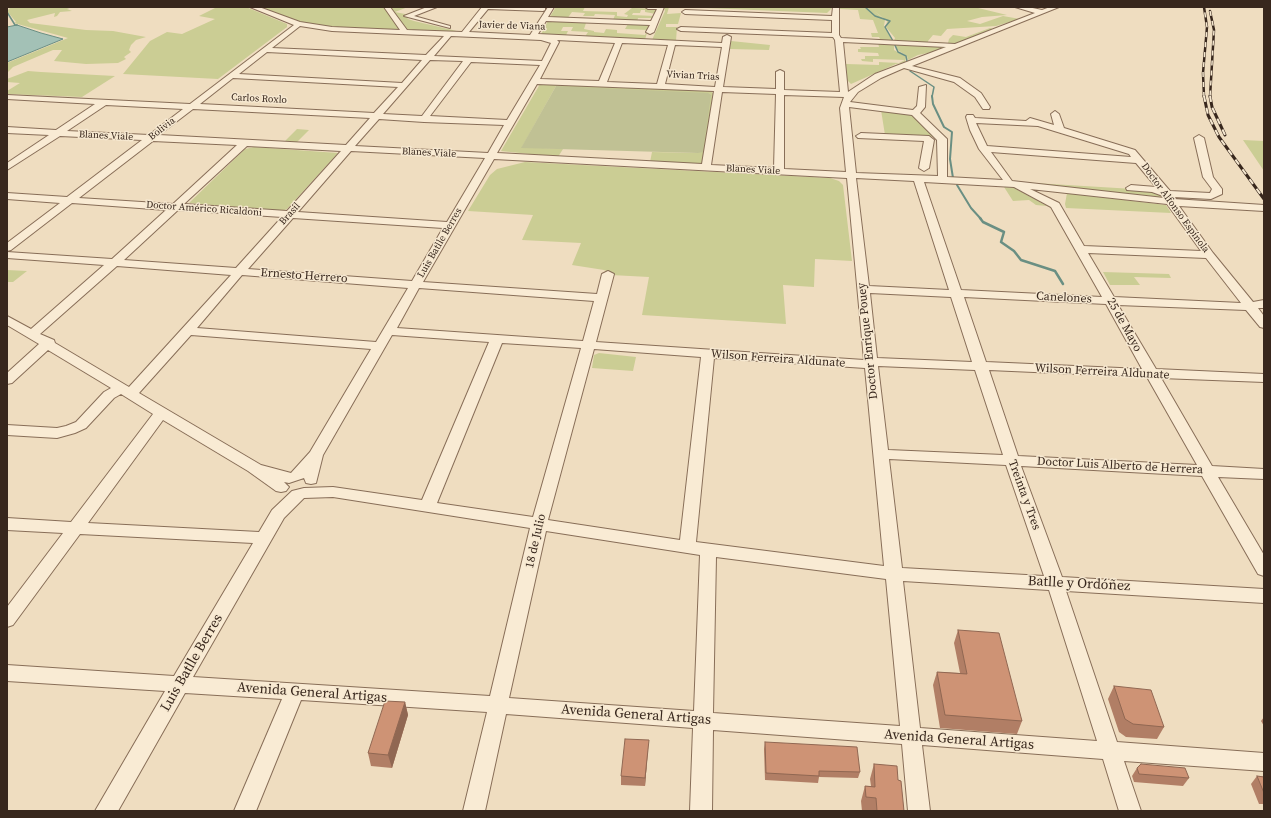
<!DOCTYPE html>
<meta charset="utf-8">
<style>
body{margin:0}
#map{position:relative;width:1271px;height:818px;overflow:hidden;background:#efddc0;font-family:"Source Serif 4",serif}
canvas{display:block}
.frame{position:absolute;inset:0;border:8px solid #38271d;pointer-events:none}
</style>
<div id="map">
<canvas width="1271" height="818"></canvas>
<div class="frame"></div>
</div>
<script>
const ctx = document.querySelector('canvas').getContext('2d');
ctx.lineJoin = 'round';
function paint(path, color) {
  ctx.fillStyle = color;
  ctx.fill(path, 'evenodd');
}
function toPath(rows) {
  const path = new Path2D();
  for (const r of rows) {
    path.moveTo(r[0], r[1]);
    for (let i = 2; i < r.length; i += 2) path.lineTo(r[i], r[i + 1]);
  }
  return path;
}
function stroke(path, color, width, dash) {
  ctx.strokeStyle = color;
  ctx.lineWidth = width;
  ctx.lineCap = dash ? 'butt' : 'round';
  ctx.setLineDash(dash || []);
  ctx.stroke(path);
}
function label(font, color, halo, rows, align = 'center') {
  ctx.font = font + ' "Source Serif 4",serif';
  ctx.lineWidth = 3;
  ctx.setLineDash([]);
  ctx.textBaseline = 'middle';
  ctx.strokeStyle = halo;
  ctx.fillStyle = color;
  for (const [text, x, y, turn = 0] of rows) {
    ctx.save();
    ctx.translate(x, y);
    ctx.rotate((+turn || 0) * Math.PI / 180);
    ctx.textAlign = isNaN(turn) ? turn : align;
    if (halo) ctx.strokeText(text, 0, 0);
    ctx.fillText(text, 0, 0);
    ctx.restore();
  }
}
paint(toPath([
 [11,7,72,7,67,9,72,11,60,12,57,16,54,17,55,13,27,20,30,23,86,30,113,31,146,37,136,40,131,45,129,50,131,52,124,57,126,59,118,63,86,64,54,61,62,50,53,50,13,67,7,73,7,63,68,38,14,23,16,22,7,11],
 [217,7,246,7,287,24,287,27,218,79,123,74,150,41,167,32,182,34,215,19,199,16],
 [258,7,385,7,402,31,353,29,304,23],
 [389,7,408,7,395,12,405,14,408,19,414,21,461,32,408,31],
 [556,7,585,7,583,11,617,12,617,16,627,17,628,15,624,14,632,8,658,9,656,14,645,12,645,10,641,10,640,13,633,13,632,15,654,16,653,18,638,18,637,22,613,20,615,15,595,14,594,16,583,16,585,13,572,12,567,19,549,18],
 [662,7,669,7,667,14,681,13,678,24,666,24,666,27,677,27,676,41,652,40,665,11,664,8],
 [681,7,833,7,827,13],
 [838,7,974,7,1007,15,982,17,967,21,980,24,1003,16,1020,19,996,26,947,29,941,36,933,35,928,41,928,42,946,43,946,44,894,41,895,38,886,27,887,21,873,10,885,20,884,26,893,42,881,41,879,37,872,37,871,33,878,33,873,20,860,19,858,10,839,9],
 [548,21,586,23,584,29,594,31,594,32,604,33,606,29,617,30,617,33,645,35,647,30,625,29,628,24,649,25,645,40,584,38,588,32,571,31,573,27,563,27,561,31,568,31,565,37,540,36],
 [990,28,992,28,990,30,955,44,948,43,949,39,953,35,966,37],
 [731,41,770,45,769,50,730,49],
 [878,43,894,44,894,50,906,57,905,62,896,64,851,84,847,80,846,64,879,65,879,62,899,63,905,60,873,59,873,62,862,61,861,59,865,59,865,56,879,56,878,53,858,52,858,49,861,49,860,47,879,47],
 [896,44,945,47,943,50,918,55,908,60,907,56,896,49],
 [28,71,41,72,115,76,82,97,7,94,7,91,20,83,7,82,7,79],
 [545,83,710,91,713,93,703,162,700,164,650,162,652,152,698,153,556,86,522,147,563,149,558,157,501,151,540,84],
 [881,110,913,114,940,137,885,135],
 [297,129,309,130,296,143,284,142],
 [1243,140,1264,141,1264,171],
 [254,147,338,153,287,209,282,211,189,203,245,149],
 [525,162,830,178,839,181,843,185,852,261,815,259,814,287,783,285,786,324,642,315,649,277,611,275,611,273,604,270,572,265,581,243,522,240,533,215,468,211,490,175,497,169],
 [1018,182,1150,190,1157,191,1163,198],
 [1004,187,1014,188,1047,206,1036,205,1029,200,1013,201],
 [1067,193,1166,205,1171,213,1066,208,1065,204],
 [7,270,27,271,13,282,7,282],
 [1103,272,1169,274,1171,278,1134,277,1140,285,1110,285],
 [599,353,636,357,633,371,592,368,594,355]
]), '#cbcd94');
paint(toPath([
 [556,86,708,93,711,95,703,152,698,153,521,148]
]), '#c0c194');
const water = toPath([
 [17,25,41,33,63,39,7,62,7,27,17,25]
]);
paint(water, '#a3c1b6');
stroke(water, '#6a8f83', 1);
stroke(toPath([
 [865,7,875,16,890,21,885,27,893,41],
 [7,12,15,25,17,25],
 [894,43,898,52,906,56,907,61],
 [910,71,934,87,932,97]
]), '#6a8f83', 1.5);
stroke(toPath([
 [932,96,933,104,944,127,952,132,950,159,953,178],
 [957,185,971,208,981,219]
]), '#6a8f83', 2);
stroke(toPath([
 [980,218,983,222,1004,232,1001,242,1014,251,1021,260,1055,271,1063,284]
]), '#6a8f83', 2.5);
const minor = toPath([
 [250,7,259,7,300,22,332,27,400,30,384,7,390,7,407,30,462,32,482,7,545,8,545,10,543,11,488,9,469,32,530,35,548,7,554,7,548,17,651,21,657,9,648,9,645,7,664,7,654,32,650,34,646,32,650,25,546,21,538,34,722,43,723,37,727,35,731,37,723,87,776,89,776,72,780,70,784,72,784,90,840,92,835,40,833,37,681,31,677,29,681,27,832,33,832,20,685,14,682,12,685,10,832,16,833,7,839,7,839,35,841,38,955,44,1035,13,1015,7,1028,7,1042,10,1050,7,1059,7,912,66,960,78,981,93,990,107,989,109,983,109,975,97,954,82,904,68,881,78,858,92,850,102,913,110,917,106,919,87,926,85,925,107,920,113,947,139,947,177,1003,180,979,149,970,130,966,117,967,115,973,115,975,118,1026,121,1030,118,1054,125,1051,114,1055,111,1059,114,1064,128,1135,150,1170,191,1210,193,1212,189,1203,177,1194,138,1199,135,1204,138,1213,177,1222,189,1222,194,1211,199,1174,197,1174,199,1264,205,1264,211,1179,206,1213,253,1253,302,1264,300,1264,308,1258,308,1264,316,1264,328,1260,327,1246,310,1118,305,1156,369,1264,374,1264,382,1161,378,1212,466,1264,469,1264,479,1218,477,1264,555,1264,576,1258,574,1202,476,1021,466,1062,577,1264,589,1264,603,1066,591,1117,742,1264,753,1264,771,1124,761,1141,811,1119,811,1103,759,922,745,930,811,908,811,902,744,713,730,712,811,690,811,693,728,506,714,485,811,463,811,487,712,301,700,256,811,234,811,282,699,185,693,118,811,95,811,165,691,7,681,7,665,174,676,253,543,80,534,13,625,7,627,7,607,63,533,7,530,7,518,71,522,153,414,121,394,114,398,86,428,75,433,57,438,7,435,7,425,57,428,66,426,76,422,104,392,111,388,48,350,12,383,7,384,7,373,39,344,7,325,7,316,31,329,104,265,7,258,7,252,112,259,166,210,72,203,11,250,7,251,7,243,60,203,7,199,7,193,67,197,142,140,60,136,7,170,7,163,49,135,7,133,7,127,56,130,95,104,7,99,7,95,190,104,294,25,250,7],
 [300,26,332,31,444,36,426,55,272,48,300,26],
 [451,36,541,40,551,43,542,61,434,56,451,36],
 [557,40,615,43,599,81,540,79,559,42,557,40],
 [843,42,946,47,875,74,848,92,843,42],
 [622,43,668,45,657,84,607,82,622,43],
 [675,45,722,47,715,87,665,84,675,45],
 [267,52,422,60,402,83,239,74,267,52],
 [430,60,463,61,422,116,383,114,430,60],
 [471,62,540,65,507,120,430,116,471,62],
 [233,78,398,87,374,113,200,104,233,78],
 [537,84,714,91,702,164,497,153,537,84],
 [722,92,776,94,774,168,711,165,722,92],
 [784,95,844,97,840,108,846,172,784,169,784,95],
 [106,105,183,109,149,135,67,131,106,105],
 [849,107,912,115,937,140,938,176,856,173,849,107],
 [193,109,370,118,346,145,159,135,193,109],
 [379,119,424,122,504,125,488,153,355,146,379,119],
 [976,123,1038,126,1129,154,1131,157,987,146,976,123],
 [153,141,237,145,173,204,79,198,153,141],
 [247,146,341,151,287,211,184,204,247,146],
 [351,151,485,158,447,222,298,212,351,151],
 [991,152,1136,163,1156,187,1131,185,1126,188,1127,190,1152,192,1163,196,1164,198,1012,181,991,152],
 [494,159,847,178,864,360,596,342,614,274,608,271,602,274,597,294,423,282,494,159],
 [856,178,914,181,949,290,869,286,856,178],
 [924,182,1014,187,1051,207,1102,297,961,290,924,182],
 [1030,189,1167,204,1201,251,1084,246,1059,203,1030,189],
 [178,210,282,217,236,268,124,260,178,210],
 [293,218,443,228,412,281,248,269,293,218],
 [1088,253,1206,258,1241,303,1114,297,1088,253],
 [117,266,231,275,129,387,55,343,54,340,40,334,117,266],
 [242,275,408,288,376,342,197,328,242,275],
 [419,288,594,301,583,341,397,328,419,288],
 [870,293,951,297,972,362,877,358,870,293],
 [964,297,1106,304,1142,369,986,362,964,297],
 [191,335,371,349,310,452,291,473,261,465,139,393,191,335],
 [392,335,489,342,422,500,333,487,304,488,292,491,272,510,259,532,88,523,163,420,248,471,276,491,281,492,286,491,289,487,284,482,289,483,304,478,306,483,311,484,316,483,323,455,392,335],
 [502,343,581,348,533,517,437,503,502,343],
 [594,349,701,357,680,540,548,520,594,349],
 [714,358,865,368,884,566,696,542,714,358],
 [878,366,975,370,1003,455,888,450,878,366],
 [989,370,1147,377,1197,465,1018,456,989,370],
 [889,459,1006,465,1044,576,902,568,889,459],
 [333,497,530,528,490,696,193,677,284,518,304,498,333,497],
 [546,531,700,555,694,711,509,698,546,531],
 [716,557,886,579,900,726,713,713,716,557],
 [903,581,1049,590,1097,741,920,728,903,581],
 [427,7,437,7,414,16,450,26,450,28,404,16,427,7],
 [861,133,929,136,934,140,929,168,924,171,919,168,924,141,858,138,856,136,861,133]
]);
stroke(minor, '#886e58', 2);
paint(minor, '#f9ebd4');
const railFar1 = toPath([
 [1210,11,1214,30,1210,97],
 [1204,97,1203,73,1207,27,1204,7]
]);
const rail = toPath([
 [1204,96,1208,115,1219,137,1264,199],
 [1210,96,1212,107,1225,135]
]);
stroke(railFar1, '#38271d', 2.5);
stroke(rail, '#38271d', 3);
stroke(railFar1, '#f6e8d0', 1.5, [5]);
stroke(rail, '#f6e8d0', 2, [6]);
paint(toPath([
 [958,630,1022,721,1017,734,940,728,933,685,937,672,960,673,954,643],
 [1114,686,1164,727,1157,739,1126,737,1119,732,1108,699],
 [405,702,408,715,392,768,371,766,368,753],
 [1264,717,1264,726,1261,721],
 [765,742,860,772,858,778,819,777,818,783,765,780,764,749],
 [648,749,645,786,621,785,621,776],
 [874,764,898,780,904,811,862,811,861,801,865,786,871,786,870,779],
 [1137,768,1189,778,1183,786,1134,782,1132,776],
 [1257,776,1264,777,1264,804,1259,804,1251,784]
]), '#b17e65');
paint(toPath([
 [405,702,408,715,392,768,388,755],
 [649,740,648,749,645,786,645,778]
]), '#906752');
const building = toPath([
 [958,630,999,633,1022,721,945,715,937,672,967,674,958,630],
 [1114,686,1151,690,1164,727,1133,724,1125,719,1114,686],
 [385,701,405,702,388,755,368,753,385,701],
 [625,739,649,740,645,778,621,776,625,739],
 [765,742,857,747,860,772,819,771,819,776,766,773,765,742],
 [874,764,897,766,898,780,901,781,904,811,877,811,876,798,866,797,865,786,875,787,874,764],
 [1141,764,1185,768,1189,778,1139,774,1137,768,1141,764],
 [1257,776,1264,777,1264,793,1257,776]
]);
paint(building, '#ce9375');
stroke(building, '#906752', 1);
label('10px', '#38271d', '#f6e8d0', [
 ["Javier de Viana",512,26,2],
 ["Vivian Trias",693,76,3],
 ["Carlos Roxlo",259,99,3],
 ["Bolivia",162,129,-38],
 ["Blanes Viale",106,136,3],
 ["Blanes Viale",429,153,3],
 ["Blanes Viale",753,170,3],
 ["Doctor Alfonso Espínola",1175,208,54],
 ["Doctor Américo Ricaldoni",204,209,4],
 ["Brasil",290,214,-48],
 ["Luis Batlle Berres",440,243,-60]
]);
label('12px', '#38271d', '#f6e8d0', [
 ["Ernesto Herrero",304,276,4],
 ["Canelones",1064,298,3],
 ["25 de Mayo",1124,325,61],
 ["Doctor Enrique Pouey",868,341,-96],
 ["Wilson Ferreira Aldunate",778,359,4],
 ["Wilson Ferreira Aldunate",1102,372,3],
 ["Doctor Luis Alberto de Herrera",1120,466,3],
 ["Treinta y Tres",1024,495,70],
 ["18 de Julio",536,541,-77]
]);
label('14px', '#38271d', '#f6e8d0', [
 ["Batlle y Ordóñez",1079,584,3],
 ["Luis Batlle Berres",192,663,-60],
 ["Avenida General Artigas",312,693,4],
 ["Avenida General Artigas",636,715,4],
 ["Avenida General Artigas",959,740,4]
]);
</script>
